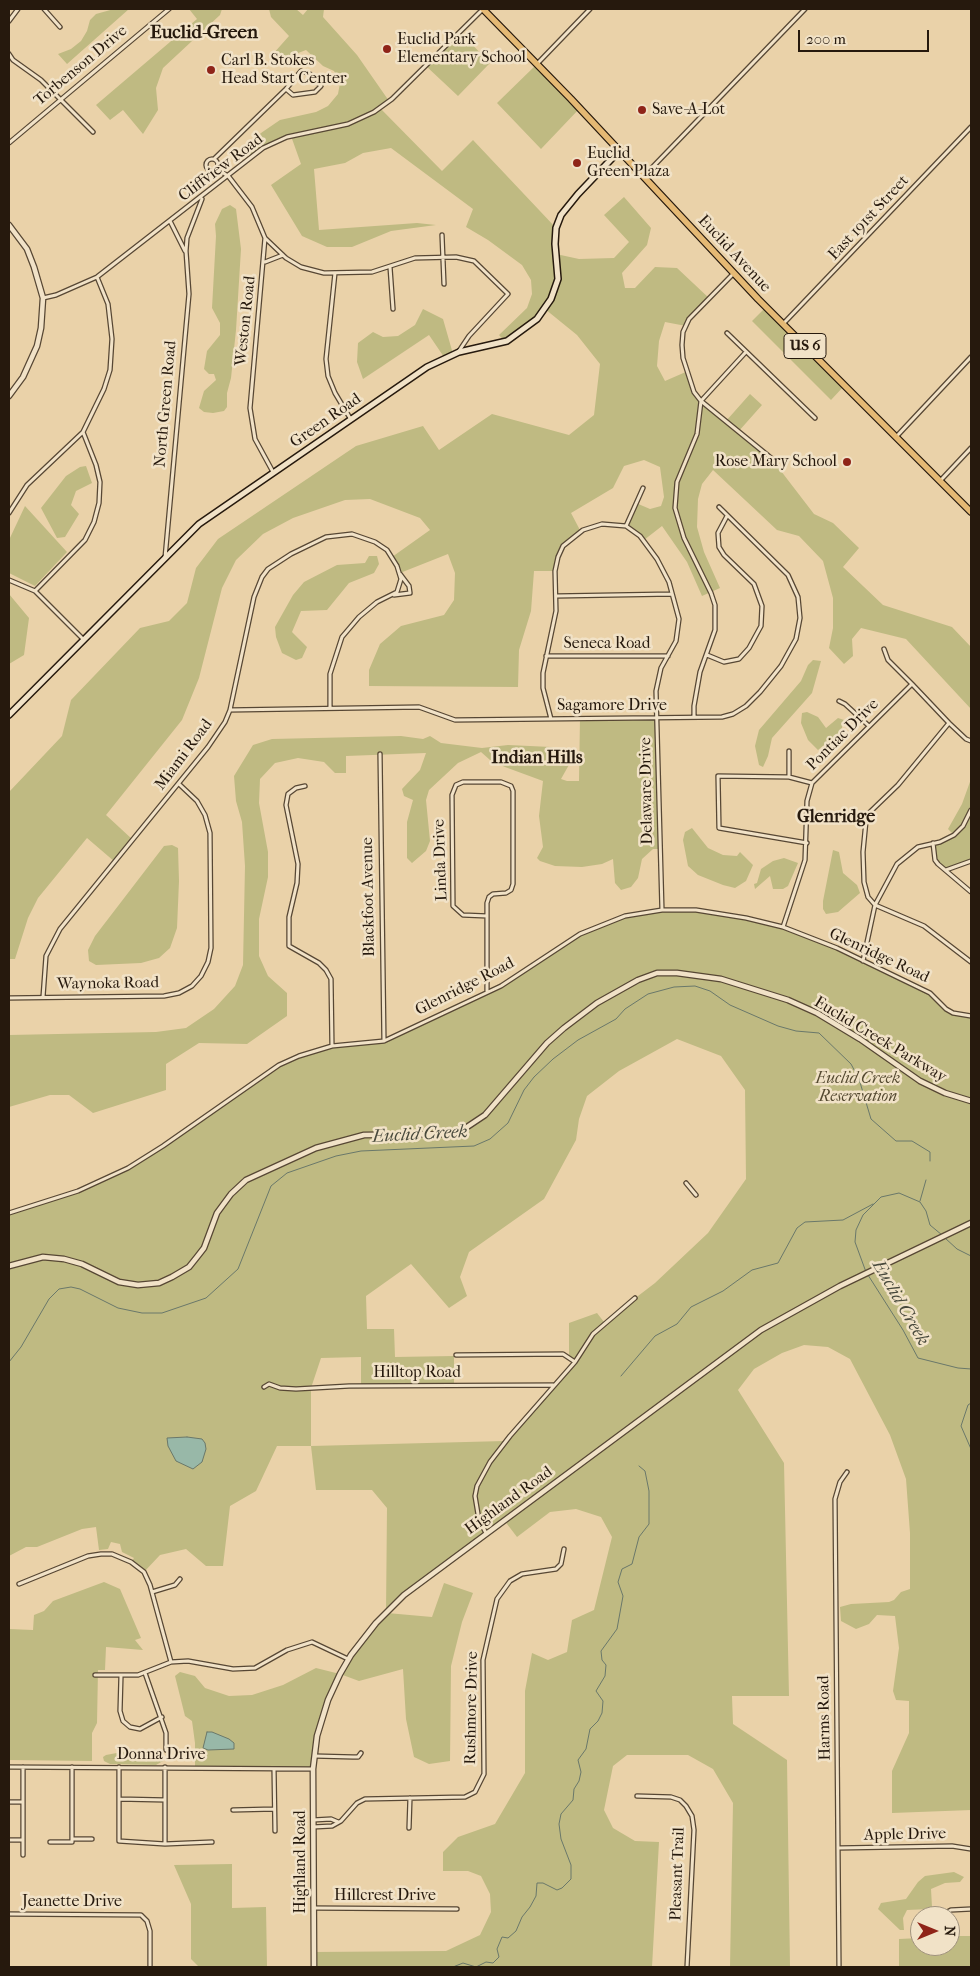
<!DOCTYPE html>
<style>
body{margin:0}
#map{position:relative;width:980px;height:1976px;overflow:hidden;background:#ead2a9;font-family:"IM FELL French Canon",serif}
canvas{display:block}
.frame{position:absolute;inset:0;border:10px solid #26190d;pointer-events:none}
.north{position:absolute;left:910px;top:1906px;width:50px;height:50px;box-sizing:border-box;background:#f1e2c7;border:1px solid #a0927d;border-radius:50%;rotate:90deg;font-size:14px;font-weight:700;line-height:20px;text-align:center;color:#26190d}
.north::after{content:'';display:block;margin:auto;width:18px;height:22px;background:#8f2418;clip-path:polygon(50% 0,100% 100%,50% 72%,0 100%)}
.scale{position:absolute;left:798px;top:30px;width:131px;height:22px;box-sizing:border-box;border:2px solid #26190d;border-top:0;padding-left:6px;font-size:15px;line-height:18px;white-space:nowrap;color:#26190d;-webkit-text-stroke:4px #f1e2c7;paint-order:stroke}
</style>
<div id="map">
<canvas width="980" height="1976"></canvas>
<div class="frame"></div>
<div class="north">N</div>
<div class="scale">200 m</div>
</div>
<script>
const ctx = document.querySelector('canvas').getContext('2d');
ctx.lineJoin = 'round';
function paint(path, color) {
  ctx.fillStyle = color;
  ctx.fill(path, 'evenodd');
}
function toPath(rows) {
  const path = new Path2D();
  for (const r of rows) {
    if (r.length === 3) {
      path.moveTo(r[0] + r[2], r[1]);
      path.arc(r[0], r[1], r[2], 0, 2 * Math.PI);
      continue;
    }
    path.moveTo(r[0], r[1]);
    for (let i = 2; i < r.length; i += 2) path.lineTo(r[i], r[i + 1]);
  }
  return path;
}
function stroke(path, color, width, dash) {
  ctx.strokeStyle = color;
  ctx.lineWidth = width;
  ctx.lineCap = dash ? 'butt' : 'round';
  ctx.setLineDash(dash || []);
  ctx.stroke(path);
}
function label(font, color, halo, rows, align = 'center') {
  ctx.font = font + ' "IM FELL French Canon",serif';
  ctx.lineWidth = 5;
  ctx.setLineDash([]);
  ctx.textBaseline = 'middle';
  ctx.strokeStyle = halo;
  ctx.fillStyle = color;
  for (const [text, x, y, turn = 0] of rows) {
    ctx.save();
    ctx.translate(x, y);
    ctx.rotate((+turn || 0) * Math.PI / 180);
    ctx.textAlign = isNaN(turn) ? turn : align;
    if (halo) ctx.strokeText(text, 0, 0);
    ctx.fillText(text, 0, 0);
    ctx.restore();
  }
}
paint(toPath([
 [114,9,129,9,67,64,58,54,71,49,81,41,87,31,90,20,96,14],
 [189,9,222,9,220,15,163,68,156,88,158,110,143,134,123,110,110,120,96,105,197,19],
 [269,9,296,9,303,15,308,9,324,9,323,17,357,55,389,101,380,108,442,171,473,140,556,228,556,254,579,259,614,258,629,242,604,215,624,197,651,228,647,245,622,273,625,288,635,288,655,267,677,268,710,299,689,319,686,326,665,322,659,341,657,366,665,381,688,371,694,392,701,401,726,421,750,394,762,405,738,432,771,458,814,514,833,523,859,548,843,567,883,605,952,627,971,647,971,709,906,639,861,628,852,639,853,656,844,664,829,648,833,628,833,598,823,561,799,536,777,530,713,470,702,484,698,499,697,527,704,552,720,588,702,596,687,562,662,526,644,540,626,526,636,503,650,509,661,506,664,497,660,467,644,460,624,466,613,488,571,513,581,532,563,546,555,571,534,571,531,611,519,650,518,687,369,686,369,670,380,644,401,626,444,615,454,600,455,573,448,554,400,573,392,557,430,530,420,518,370,499,345,500,293,518,263,534,236,560,222,588,199,678,182,720,106,815,133,840,115,862,87,838,38,898,28,918,15,959,9,959,9,792,62,736,71,700,140,628,169,621,187,603,196,568,218,539,356,446,423,426,439,450,492,414,569,435,594,415,600,364,577,335,545,309,537,319,504,341,499,335,527,308,532,294,531,280,522,265,488,240,466,227,473,209,391,148,363,153,345,163,314,169,319,230,417,223,436,225,391,231,352,247,327,247,302,236,271,185,301,164,291,136,263,148,251,157,244,149,261,133,280,120,316,112,328,106,338,94,340,83,334,71,323,66,306,50,280,60,273,54,289,36,271,17],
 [460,32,490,63,458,96,426,66],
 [537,64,580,108,541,149,497,103],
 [230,205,236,209,241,249,236,330,231,378,227,393,227,407,224,411,213,413,204,412,199,408,204,391,216,380,214,374,209,374,204,369,207,351,220,335,220,323,212,308,216,236,215,224,222,209],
 [766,307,844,386,831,400,752,321],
 [423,309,443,319,453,354,444,357,429,335,363,379,357,362,358,343,373,332,383,337,398,336,415,325],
 [86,466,92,483,76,491,71,505,79,514,65,537,57,538,41,508,66,476,80,467],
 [25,506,67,552,35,586,9,573,9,540],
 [369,556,377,556,379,564,374,573,349,583,327,610,301,611,292,632,307,647,302,658,296,660,282,653,276,637,275,627,293,595,304,582,337,565,365,563],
 [9,594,29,618,24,655,9,664],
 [813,660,821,661,812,693,772,738,768,756,763,767,759,765,755,746,759,730,801,681,808,665],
 [807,712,818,717,826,728,838,718,844,720,841,731,818,750,808,740,801,723,802,713],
 [580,718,658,718,661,849,653,849,642,859,638,878,631,887,621,890,615,883,613,859,602,864,582,867,555,866,540,861,537,858,543,847,539,816,543,781,505,767,490,760,481,752,458,763,429,790,426,800,430,841,426,851,412,863,407,858,407,822,413,800,404,796,402,789,420,770,426,753,346,756,346,773,335,773,324,762,298,758,275,763,260,779,259,803,268,852,268,877,259,919,259,956,268,976,287,993,287,1016,247,1044,199,1043,166,1064,166,1090,93,1113,69,1095,50,1095,9,1107,9,1035,156,1032,186,1028,214,1009,235,986,243,965,245,866,242,822,236,801,234,776,253,745,272,739,401,736,423,739,430,736,441,743,482,748,508,745,551,747,565,753,570,763,561,779,567,781,579,781],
 [971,779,971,861,945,870,935,860,933,843,954,835,948,829,962,804],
 [692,828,708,848,723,855,737,856,740,852,753,865,746,881,735,888,723,885,698,875,688,866,683,840,685,832],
 [172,845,178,848,179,881,177,928,170,948,159,958,141,963,96,965,89,961,88,950,95,936,164,846],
 [833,850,839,852,843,873,857,885,860,893,838,912,826,914,823,909,823,901],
 [784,858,798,863,788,886,783,889,773,889,770,876,755,889,754,884,757,883,761,869,773,861],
 [662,910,696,910,746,918,783,927,837,948,930,993,946,1009,953,1013,971,1016,971,1810,892,1813,892,1771,909,1733,909,1701,896,1700,893,1691,899,1648,895,1616,877,1615,869,1624,856,1629,841,1621,840,1607,851,1604,889,1602,894,1600,901,1592,910,1589,910,1533,906,1479,890,1435,850,1359,828,1347,804,1345,782,1353,754,1369,738,1390,784,1463,789,1696,732,1696,733,1724,787,1760,790,1967,730,1967,733,1803,713,1769,688,1755,627,1755,613,1766,604,1810,613,1828,635,1841,659,1842,652,1967,314,1967,314,1952,446,1951,480,1935,491,1912,490,1894,481,1876,468,1871,443,1871,443,1852,458,1837,495,1824,525,1773,525,1691,532,1653,548,1660,567,1652,572,1620,594,1610,612,1537,601,1517,576,1509,550,1512,517,1537,504,1520,404,1595,387,1613,432,1617,444,1583,473,1593,462,1622,451,1666,450,1761,429,1764,414,1757,406,1719,403,1669,359,1681,340,1674,317,1736,313,1769,195,1768,195,1743,192,1721,185,1716,175,1676,180,1672,195,1676,205,1688,229,1696,252,1695,283,1685,316,1668,340,1674,351,1655,386,1613,387,1508,372,1490,316,1490,311,1446,277,1446,256,1491,230,1506,223,1566,206,1566,186,1549,160,1555,144,1572,131,1562,134,1558,122,1552,120,1544,111,1542,108,1549,99,1550,96,1527,82,1529,37,1547,26,1547,9,1556,9,1213,70,1193,128,1168,163,1146,279,1065,299,1056,332,1046,380,1041,501,986,580,934,625,916],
 [677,1039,721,1056,745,1090,746,1179,708,1233,655,1283,604,1322,597,1313,569,1323,569,1358,575,1362,505,1441,311,1446,311,1388,321,1358,361,1357,361,1386,454,1385,454,1356,395,1357,394,1329,367,1329,366,1296,411,1264,449,1308,467,1296,460,1277,469,1252,544,1199,576,1140,579,1119,587,1096,619,1071],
 [104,1582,120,1589,141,1638,135,1640,143,1650,106,1647,105,1670,98,1670,97,1723,92,1733,92,1761,9,1760,9,1629,33,1630,34,1615,44,1611,53,1601],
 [122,1752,158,1753,163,1761,156,1765,110,1764,104,1761,103,1757,106,1755],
 [232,1864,232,1908,266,1907,267,1967,199,1967,191,1959,191,1904,174,1865],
 [954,1872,964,1877,960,1882,945,1883,931,1889,932,1907,930,1909,907,1910,903,1918,904,1930,900,1930,878,1909,881,1903,906,1899,918,1882,925,1876],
 [950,1936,971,1936,971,1967,899,1967,899,1939,920,1938,920,1946,950,1946]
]), '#bfba82');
const water = toPath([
 [187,1437,202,1439,205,1443,206,1449,202,1462,193,1469,176,1461,168,1446,167,1438,187,1437],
 [207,1732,212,1732,229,1739,234,1743,234,1749,208,1750,203,1748,207,1732]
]);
paint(water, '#98b8a8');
stroke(water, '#6a786a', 1);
stroke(toPath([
 [920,1201,926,1180],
 [945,1238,957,1249,971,1256],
 [866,1272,855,1242,856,1230,863,1215,881,1197,899,1193,920,1202,926,1211,930,1225,942,1235],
 [868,1275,903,1330,918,1358,958,1368,971,1369],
 [9,1362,21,1347,49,1299,59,1289,71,1287,80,1289,118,1308,142,1313,162,1313,206,1298,238,1269,271,1186,287,1173,336,1156,361,1151,474,1146,490,1139,508,1123,524,1090,534,1077,553,1059,578,1040,616,1019,625,1009,648,994,674,987,695,986,710,991,730,1005,778,1026,796,1031,819,1033,851,1064,859,1079,871,1119,896,1141,912,1141,930,1152,930,1161],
 [621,1376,655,1336,677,1324,691,1307,723,1291,752,1270,778,1263,797,1228,805,1222,843,1220,873,1204],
 [971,1403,968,1405,961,1426,971,1449],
 [453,1967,463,1963,476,1967,486,1962,493,1963,499,1957,497,1949,502,1937,508,1938,516,1931,522,1917,530,1907,536,1896,537,1883,543,1883,557,1890,562,1888,571,1879,571,1865,561,1839,559,1824,561,1814,573,1800,574,1789,579,1781,581,1772,578,1760,586,1749,590,1729,598,1721,602,1713,603,1701,596,1691,605,1676,606,1665,602,1660,601,1651,617,1629,623,1596,618,1582,622,1569,632,1564,639,1537,649,1524,649,1491,645,1471,639,1466]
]), '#6a786a', 1);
const minor = toPath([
 [44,9,60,27],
 [9,21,18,9],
 [9,54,13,60,41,80,93,132],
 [537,64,590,9],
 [9,143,169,9],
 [212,165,6],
 [214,159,286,89,301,71,310,74,321,86,315,92,293,95,286,89],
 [218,169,229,177,252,207,265,238,250,408,255,439,273,472],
 [643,177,805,9],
 [170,221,185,251],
 [442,235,444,284],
 [265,238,286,258,301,267,324,273,372,272,415,258,456,257,474,261,508,294,469,336,459,351],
 [265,262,283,255],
 [390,267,393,309],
 [335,273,326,359,328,376,335,393,350,418],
 [43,298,56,295,97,277,263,148,287,137,348,124,374,112,392,99,483,9],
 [783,324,971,127],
 [727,333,815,418],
 [745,353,701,401,771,458],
 [896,437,971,357],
 [941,480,971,448],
 [9,513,27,485,83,432,104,389,110,370,112,339,108,304,97,277],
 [626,526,643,488],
 [165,558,189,294,186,251,187,238,202,199],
 [9,580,35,591,83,639],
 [35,591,85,540,94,522,99,503,100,482,96,465,83,432],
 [394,595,410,593,409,586,400,574],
 [557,596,672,594],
 [884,649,888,660,912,684,949,723,966,739,971,741],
 [707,655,724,662,739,659,749,648,761,626,762,606,754,584,724,555,719,547,718,533,727,516],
 [546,656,668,656],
 [839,701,845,704,869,726],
 [230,710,419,707,455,720,722,717,733,714,746,706,760,692,781,666,796,639,800,618,798,597,788,575,719,507],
 [694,717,694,706,700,672,715,630,715,605,711,593,684,538,675,508,677,482,697,434,701,401,694,392,683,358,682,345,683,332,689,319,733,274],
 [551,719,543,688,543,673,556,611,555,571,558,557,563,546,583,530,602,524,626,526,640,536,657,559,669,582,679,619,676,641,661,668,656,691,662,910],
 [949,723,898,785,870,812,866,821,863,852,864,882,868,897,875,905,924,926,971,962],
 [789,751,789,777],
 [380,754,384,1041],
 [305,786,296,788,288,794,286,805,298,864,297,883,289,917,289,946,319,963,326,970,331,979,332,1046],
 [807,843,719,828,718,776,789,777,812,783],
 [933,843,935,860,938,864,971,892],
 [946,870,971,861],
 [487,916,463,915,453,906,452,795,456,785,463,782,501,782,511,786,513,791,513,884,511,890,506,893,493,894,489,897,487,903,487,991],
 [783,927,805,860,807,801,812,783,912,684],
 [863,961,875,905,897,864,918,847,940,842,954,835,963,826,971,810],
 [43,997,46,956,60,929,208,747,225,722,230,710,254,597,262,577,268,569,291,554,326,537,352,534,375,542,387,550,397,566,401,579,397,592,377,602,359,617,342,637,330,674,330,707],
 [9,998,164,996,179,993,192,986,201,976,208,962,211,948,210,833,205,815,197,801,179,784],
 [686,1183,696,1195],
 [9,1213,78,1191,128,1168,163,1146,279,1065,299,1056,332,1046,384,1041,501,986,580,934,625,916,662,910,696,910,746,918,783,927,837,948,930,993,946,1009,953,1013,971,1016],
 [456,1355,563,1354,575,1362],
 [264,1387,269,1384,280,1388,296,1389,349,1386,553,1385],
 [486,1533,479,1520,475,1496,477,1486,490,1462,510,1436,575,1362,593,1334,635,1298],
 [19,1584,88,1556,101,1554,112,1554,131,1562,144,1572,150,1585,171,1662],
 [152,1592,175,1585,180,1579],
 [145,1673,166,1733,166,1750],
 [95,1675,138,1675,171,1662,188,1661,233,1669,255,1668,287,1650,312,1642,348,1659],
 [121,1676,120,1711,123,1721,130,1727,140,1729,162,1717],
 [315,1756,353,1757,358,1757,361,1753],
 [9,1767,313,1769],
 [119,1767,119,1841,165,1844,212,1842],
 [274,1769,275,1831],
 [637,1796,671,1797,680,1800,686,1806,692,1816,694,1830,687,1967],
 [119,1799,165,1800],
 [9,1802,23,1802],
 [233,1810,274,1809],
 [313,1820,331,1819,338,1822],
 [313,1827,332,1826,341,1821,357,1803,365,1799,465,1797,475,1792,484,1774,483,1660,497,1599,510,1581,522,1574,556,1569,561,1564,564,1549],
 [409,1828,410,1798],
 [72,1839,92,1839],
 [9,1840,23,1840],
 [50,1842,72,1842,72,1767],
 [165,1844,165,1767],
 [839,1848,952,1846,971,1849],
 [23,1855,23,1767],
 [314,1908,457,1909],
 [9,1914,141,1915,147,1921,150,1931,150,1967],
 [940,1916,951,1910,971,1909],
 [839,1967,835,1499,840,1482,847,1472]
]);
const tertiary = toPath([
 [9,225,27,249,34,267,43,298,41,328,37,346,23,377,9,396],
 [9,1266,43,1257,64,1259,82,1264,119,1282,138,1285,159,1283,172,1277,189,1267,197,1257,204,1248,217,1213,231,1194,246,1180,316,1148,364,1135,444,1134,461,1131,485,1115,547,1043,564,1028,597,1003,638,980,657,973,677,973,721,979,788,1000,817,1013,860,1039,920,1081,945,1093,971,1101],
 [314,1967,313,1769,317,1736,328,1700,340,1674,351,1655,376,1623,404,1595,761,1330,840,1286,971,1223]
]);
const secondary = toPath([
 [9,715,199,524,427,367,459,352,507,341,537,319,551,299,558,279,555,244,556,228,561,215,578,194,619,151]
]);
const primary = toPath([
 [483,9,571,99,758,299,971,512]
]);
stroke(minor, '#574734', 5.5);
stroke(tertiary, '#574734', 7);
stroke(secondary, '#26190d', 8);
stroke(primary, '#26190d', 8);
stroke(minor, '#f1e2c7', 3);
stroke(tertiary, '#f1e2c7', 4.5);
stroke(secondary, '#f1e2c7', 5);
stroke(primary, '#e5b974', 5.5);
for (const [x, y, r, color] of [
 [387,49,5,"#8f2418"],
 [211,70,5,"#8f2418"],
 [642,110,5,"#8f2418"],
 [577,163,5,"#8f2418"],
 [847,462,5,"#8f2418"]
]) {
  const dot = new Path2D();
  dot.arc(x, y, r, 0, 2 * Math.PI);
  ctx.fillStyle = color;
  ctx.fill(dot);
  stroke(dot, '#f1e2c7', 2);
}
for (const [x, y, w] of [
 [805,346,42]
]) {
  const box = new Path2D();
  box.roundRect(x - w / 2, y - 12.5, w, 25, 4);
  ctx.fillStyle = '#f1e2c7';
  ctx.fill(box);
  stroke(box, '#26190d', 1);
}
label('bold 15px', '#26190d', null, [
 ["US 6",805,346]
]);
label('16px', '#26190d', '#f1e2c7', [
 ["Euclid Park",397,40],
 ["Elementary School",397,58],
 ["Carl B. Stokes",221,61],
 ["Head Start Center",221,79],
 ["Save-A-Lot",652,110],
 ["Euclid",587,154],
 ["Green Plaza",587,172],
 ["Rose Mary School",837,462,"right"]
], 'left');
label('16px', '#26190d', '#f1e2c7', [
 ["Torbenson Drive",81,66,-40],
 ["Cliffview Road",221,168,-37],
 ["East 191st Street",869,218,-47],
 ["Euclid Avenue",734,254,47],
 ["Weston Road",246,321,-84],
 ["North Green Road",166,404,-85],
 ["Green Road",326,421,-35],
 ["Seneca Road",607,644],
 ["Sagamore Drive",612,706],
 ["Pontiac Drive",843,735,-45],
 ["Miami Road",184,755,-53],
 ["Delaware Drive",647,791,-91],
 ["Linda Drive",441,860,-92],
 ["Blackfoot Avenue",369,897,-91],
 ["Glenridge Road",879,956,25],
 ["Waynoka Road",108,984,-1],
 ["Glenridge Road",465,987,-27],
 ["Euclid Creek Parkway",880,1040,31],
 ["Hilltop Road",417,1373],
 ["Highland Road",509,1501,-36],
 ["Rushmore Drive",472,1708,-89],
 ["Harms Road",825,1718,-91],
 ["Donna Drive",161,1755],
 ["Apple Drive",905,1835,-1],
 ["Highland Road",301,1862,-90],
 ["Pleasant Trail",678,1874,-88],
 ["Hillcrest Drive",385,1896],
 ["Jeanette Drive",72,1902]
]);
label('italic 16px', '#544930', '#f1e2c7', [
 ["Euclid Creek",858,1079],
 ["Reservation",858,1097]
]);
label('bold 18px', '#26190d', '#f1e2c7', [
 ["Indian Hills",537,759],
 ["Glenridge",836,818]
]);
label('italic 18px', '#48493c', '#f1e2c7', [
 ["Euclid Creek",420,1135,-3],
 ["Euclid Creek",900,1303,60]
]);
label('bold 19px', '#26190d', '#f1e2c7', [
 ["Euclid-Green",204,33]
]);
</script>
